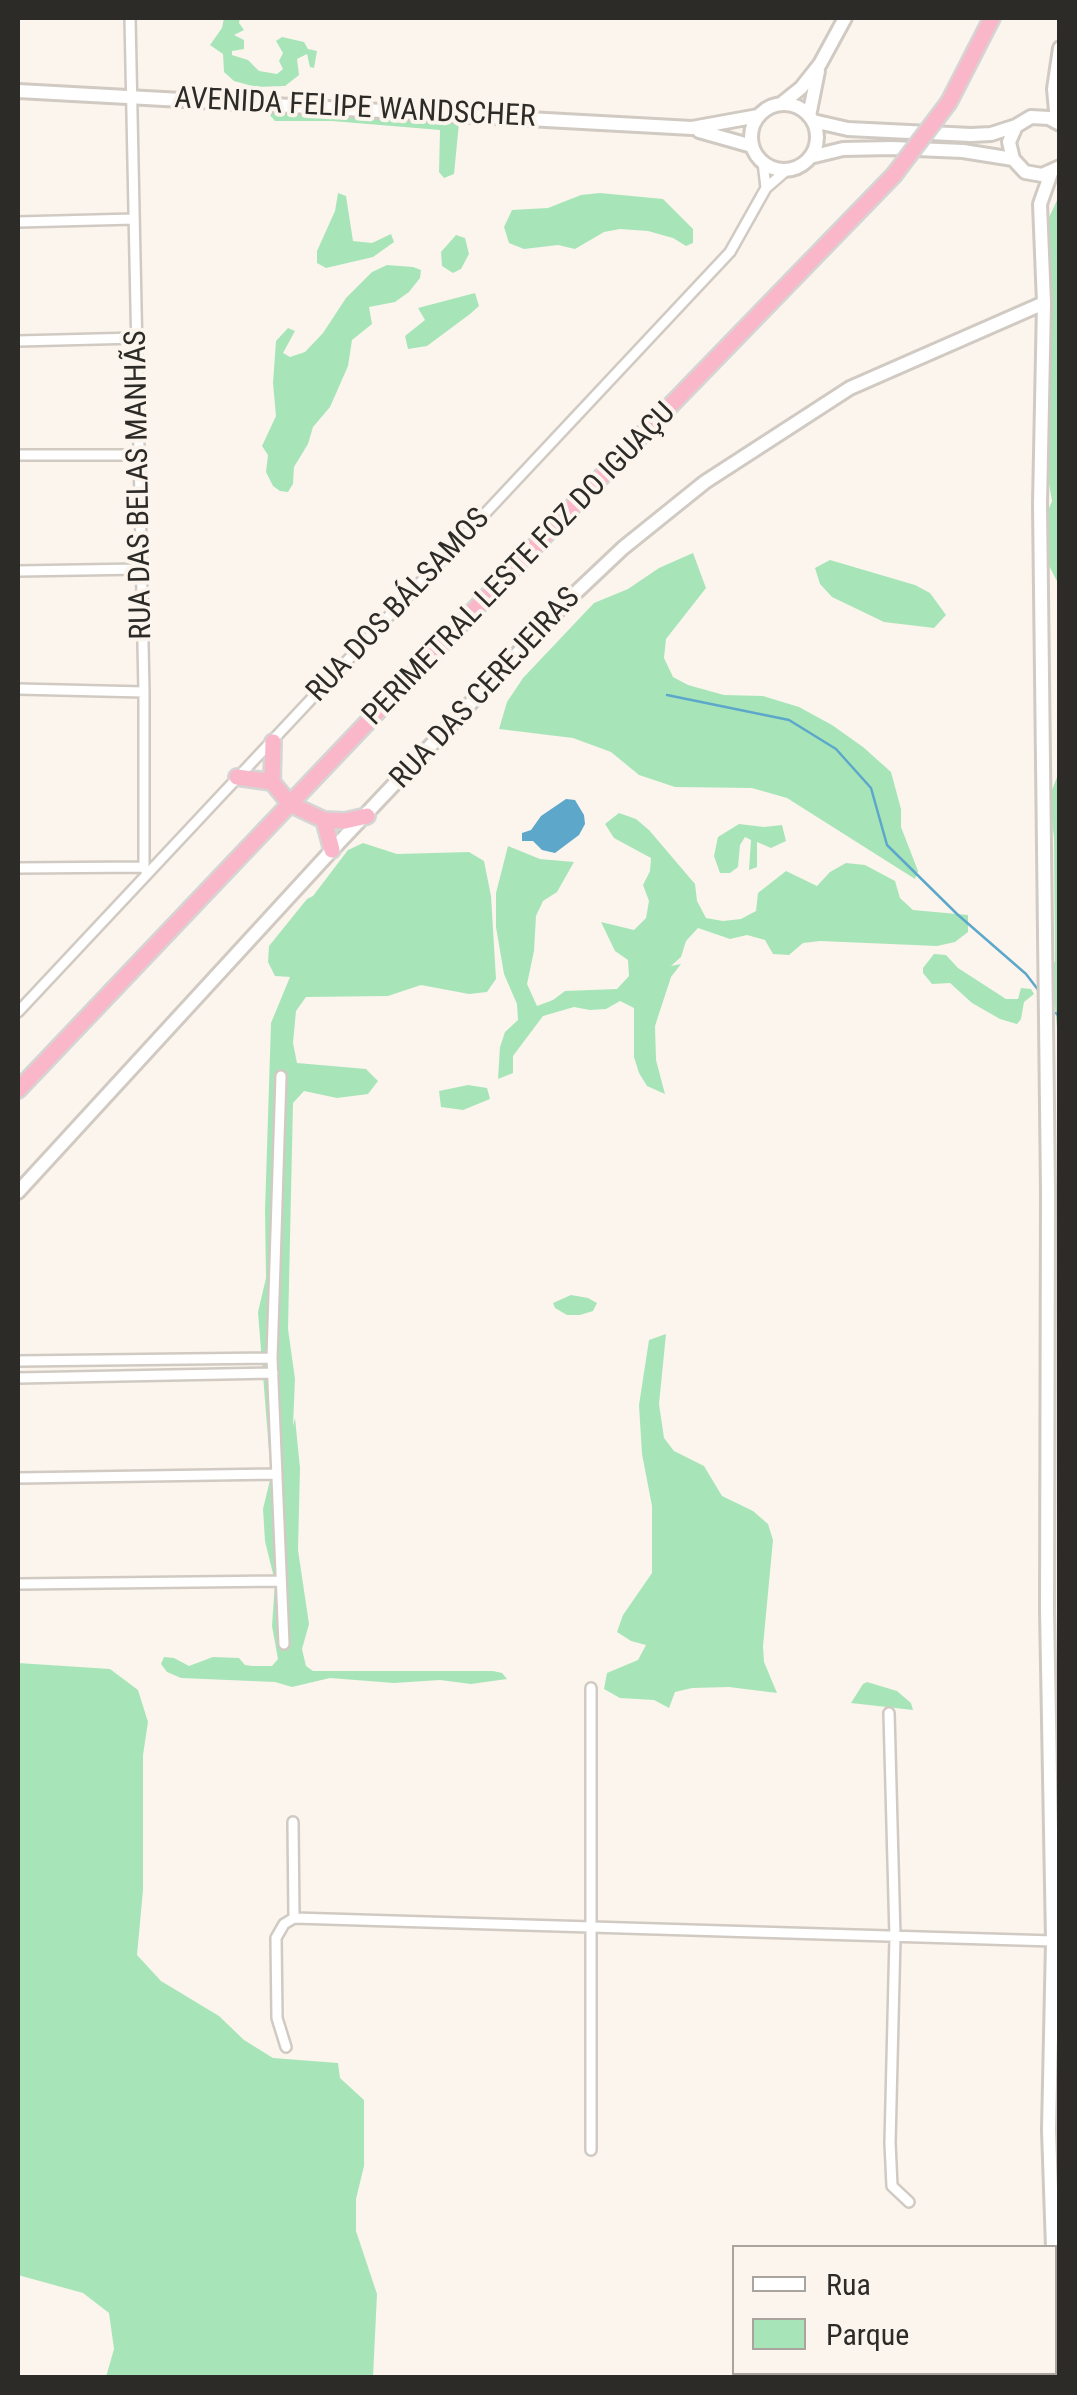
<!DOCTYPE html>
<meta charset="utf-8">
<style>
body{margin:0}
#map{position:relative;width:1077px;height:2395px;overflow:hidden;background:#fbf5ed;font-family:"Roboto Condensed",sans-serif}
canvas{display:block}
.frame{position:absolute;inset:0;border:20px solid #2d2b28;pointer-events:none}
.legend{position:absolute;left:732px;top:2245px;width:325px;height:130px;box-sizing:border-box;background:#fbf5ed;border:2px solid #a9a49e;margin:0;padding:12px 18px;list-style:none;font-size:30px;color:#2d2b28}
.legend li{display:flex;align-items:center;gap:20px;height:50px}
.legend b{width:50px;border:2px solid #a9a49e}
</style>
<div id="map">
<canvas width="1077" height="2395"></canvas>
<div class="frame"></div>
<ul class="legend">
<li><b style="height:12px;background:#fff"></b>Rua</li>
<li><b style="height:28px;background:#a7e5b8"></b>Parque</li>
</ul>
</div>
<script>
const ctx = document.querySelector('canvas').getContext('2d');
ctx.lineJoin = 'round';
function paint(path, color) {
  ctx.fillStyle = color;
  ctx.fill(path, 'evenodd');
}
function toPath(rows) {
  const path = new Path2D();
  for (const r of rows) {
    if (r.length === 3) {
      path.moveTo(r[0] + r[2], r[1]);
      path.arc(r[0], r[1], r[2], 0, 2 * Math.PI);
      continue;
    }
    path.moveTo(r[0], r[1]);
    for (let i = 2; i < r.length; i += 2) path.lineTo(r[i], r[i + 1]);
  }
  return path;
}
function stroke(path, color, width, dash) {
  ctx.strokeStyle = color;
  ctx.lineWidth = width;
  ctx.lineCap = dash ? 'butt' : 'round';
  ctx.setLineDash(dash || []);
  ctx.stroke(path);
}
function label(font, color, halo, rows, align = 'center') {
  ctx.font = font + ' "Roboto Condensed",sans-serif';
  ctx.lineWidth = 8;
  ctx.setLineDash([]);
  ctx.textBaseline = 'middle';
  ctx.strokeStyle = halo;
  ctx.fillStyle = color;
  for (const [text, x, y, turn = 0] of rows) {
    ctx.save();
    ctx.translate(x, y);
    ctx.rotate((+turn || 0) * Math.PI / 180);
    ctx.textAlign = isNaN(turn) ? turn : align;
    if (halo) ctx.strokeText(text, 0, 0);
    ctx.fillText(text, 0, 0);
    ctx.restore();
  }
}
paint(toPath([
 [224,18,240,18,239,23,244,30,234,35,244,40,244,49,232,51,232,55,248,60,259,71,277,74,283,69,279,61,283,53,276,41,282,37,304,42,308,49,317,51,314,68,310,67,307,54,297,59,299,75,285,86,256,87,234,81,224,72,223,54,210,45,222,28],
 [273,107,408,120,452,118,459,123,454,174,444,178,439,172,440,130,332,121,275,121,269,114],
 [338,193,346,196,353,241,372,243,391,234,394,242,373,257,326,268,317,263,317,251,335,211],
 [600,193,663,199,693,229,693,243,686,246,673,238,648,231,620,229,604,232,575,249,558,245,524,249,509,243,504,227,512,210,548,208,581,195],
 [1059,196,1060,574,1059,585,1046,560,1047,513,1052,501,1044,455,1046,224],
 [456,235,465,238,469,254,461,269,453,273,442,266,441,252],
 [387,265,413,267,421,270,420,278,409,292,395,302,369,307,372,324,352,340,348,366,330,407,313,427,308,444,294,467,293,484,288,492,280,491,273,486,266,472,268,455,262,446,276,416,273,383,276,341,288,328,295,331,283,353,290,357,305,352,323,333,346,298,372,272],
 [475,293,479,306,470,314,427,346,408,349,405,336,425,320,418,308],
 [693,553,706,588,666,639,664,658,673,677,688,685,724,695,763,696,799,707,832,725,863,747,891,772,901,809,901,827,918,871,915,879,787,798,752,788,675,787,639,775,611,752,573,738,499,729,507,702,523,678,594,603,628,589,659,568],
 [830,560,915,585,930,593,946,615,934,628,884,622,832,597,820,584,815,568],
 [1057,777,1060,778,1059,1047,1055,1007,1047,976,1055,961,1054,837,1049,798],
 [619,813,636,819,649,830,695,884,697,901,706,918,723,921,741,919,756,911,758,893,786,871,817,886,830,872,846,863,865,865,895,881,900,898,913,910,968,915,968,932,955,942,937,946,820,941,803,943,789,955,773,954,765,940,747,935,730,939,698,928,686,941,681,957,671,966,681,964,671,977,655,1026,656,1060,665,1094,647,1086,639,1073,634,1057,634,1008,620,1001,606,1009,590,1010,574,1007,543,1016,513,1056,513,1073,498,1079,500,1047,505,1032,518,1020,517,1004,504,974,496,927,496,893,508,846,540,859,574,862,557,892,543,901,536,916,534,951,527,984,537,1006,553,1000,565,991,617,989,629,976,628,960,615,951,601,922,634,930,646,918,649,901,643,885,650,871,651,858,614,838,605,824],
 [739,824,764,827,782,825,786,841,771,848,757,842,757,867,749,870,751,840,745,837,740,845,738,867,730,873,720,873,714,856,718,837],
 [363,843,397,854,469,852,484,861,491,896,496,979,487,992,469,994,421,985,388,996,306,997,296,1011,293,1043,297,1063,366,1069,378,1081,368,1094,337,1098,304,1091,293,1103,288,1329,295,1379,293,1426,295,1418,300,1468,298,1550,309,1624,302,1649,306,1666,313,1671,493,1671,502,1673,507,1679,471,1684,440,1680,394,1683,330,1678,292,1687,275,1682,181,1678,167,1672,161,1664,164,1657,174,1658,189,1666,213,1657,239,1658,245,1665,253,1666,272,1666,278,1659,272,1626,275,1582,265,1541,263,1509,271,1476,258,1312,266,1278,265,1211,271,1023,290,977,275,976,268,962,269,946,307,899,313,896,348,850],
 [934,954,946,955,958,968,1006,999,1018,999,1021,988,1031,989,1034,994,1024,1002,1021,1019,1017,1024,1000,1019,972,1003,950,983,932,984,923,973,923,968],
 [468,1085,487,1088,490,1099,463,1110,441,1107,439,1091],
 [571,1295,588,1298,597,1303,593,1311,580,1315,567,1315,555,1308,553,1303],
 [666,1334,659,1404,664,1438,674,1451,704,1466,722,1496,753,1511,768,1524,773,1540,763,1646,764,1662,777,1693,729,1687,692,1688,675,1692,669,1708,654,1700,620,1698,604,1689,607,1673,638,1660,646,1645,631,1641,617,1632,623,1615,652,1573,652,1506,642,1454,639,1405,649,1340],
 [18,1663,110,1669,138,1690,148,1722,143,1755,143,1890,137,1955,161,1981,219,2016,244,2040,273,2058,338,2063,340,2078,364,2100,364,2166,356,2199,356,2231,377,2294,373,2377,106,2377,114,2349,109,2313,83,2293,18,2275],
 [867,1682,897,1691,911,1703,913,1710,851,1703,863,1684]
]), '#a7e5b8');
paint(toPath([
 [566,799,575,800,584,815,585,824,579,835,555,853,542,850,533,841,522,841,522,833,531,830,541,816]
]), '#5da7cb');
stroke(toPath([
 [667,695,789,720,836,749,871,788,887,845,957,914,1026,974,1039,991],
 [1056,1013,1060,1018]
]), '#5da7cb', 2.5);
const street = toPath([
 [130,18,144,692,144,867,147,873],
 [763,162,766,188],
 [18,222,134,219],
 [18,341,137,338],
 [18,455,139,455],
 [18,571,141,569],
 [18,689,144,692],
 [18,868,144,867],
 [18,1012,730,252,766,188,788,169],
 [281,1076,272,1358,284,1644],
 [18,1361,272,1358],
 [18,1378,273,1373],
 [18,1478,277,1474],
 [18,1584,281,1581],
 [591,1688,591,2150],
 [889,1713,895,1937,890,2143,892,2186,909,2202],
 [294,1918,1053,1941],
 [286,2047,277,2018,276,1938,284,1924,294,1918,293,1822]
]);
const secondary = toPath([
 [18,91,692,128,758,116],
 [781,104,801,88,820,64,845,18],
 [784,137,33],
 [809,116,818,71],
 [813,121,848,129,971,135,991,134,1016,126],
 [1057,122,1054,89,1060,48],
 [1060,124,1049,118,1031,117,1016,126,1009,142,1013,159,1025,172,1042,175,1060,167],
 [699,131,752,146],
 [810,157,843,149,892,148,963,151,1013,159],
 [1051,173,1040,204,1044,303,1040,504,1048,1192,1047,1610,1053,1941,1049,2130,1053,2248],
 [18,1192,332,850,569,599,623,548,705,482,850,388,1044,303],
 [1054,2274,1058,2378]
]);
const highway = toPath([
 [949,102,992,18],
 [237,777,272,782,290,804,324,820,345,821,367,816],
 [272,782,273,742],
 [324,820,332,850],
 [18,1090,573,506,894,175]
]);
stroke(street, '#d0cac2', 14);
stroke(secondary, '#d0cac2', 18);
stroke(highway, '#d5d5d4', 20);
stroke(street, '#fff', 9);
stroke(secondary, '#fff', 12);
stroke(highway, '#fbb7ca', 15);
const highwayBridge = toPath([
 [894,175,949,102]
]);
stroke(highwayBridge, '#d5d5d4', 20, []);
stroke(highwayBridge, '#fbb7ca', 15);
label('30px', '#2d2b28', '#fbf5ed', [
 ["AVENIDA FELIPE WANDSCHER",355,109,3],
 ["RUA DAS BELAS MANHÃS",140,485,-91],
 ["PERIMETRAL LESTE FOZ DO IGUAÇU",520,565,-46],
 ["RUA DOS BÁLSAMOS",399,606,-47],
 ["RUA DAS CEREJEIRAS",486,689,-47]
]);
</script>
